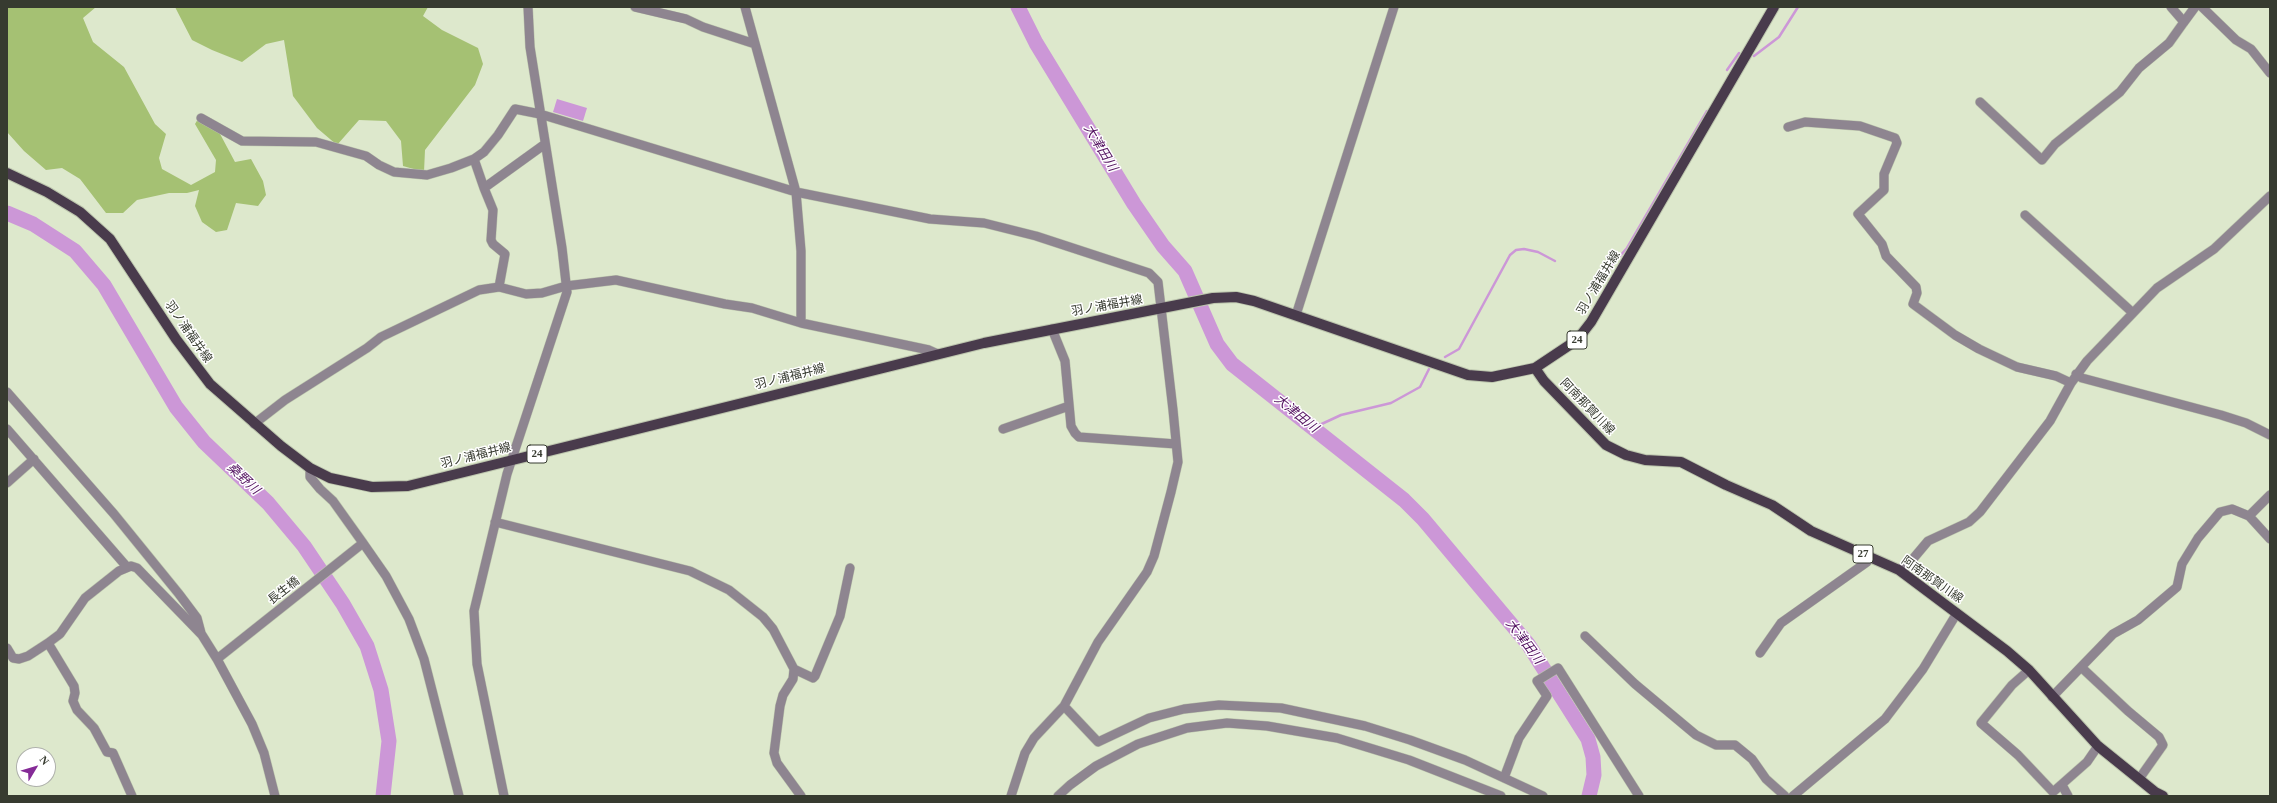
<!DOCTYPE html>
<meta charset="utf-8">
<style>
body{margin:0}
#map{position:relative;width:2277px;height:803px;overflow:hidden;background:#dde8cc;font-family:"Times New Roman",serif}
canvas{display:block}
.frame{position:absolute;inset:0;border:8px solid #373b30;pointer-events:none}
.north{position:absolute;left:16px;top:747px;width:40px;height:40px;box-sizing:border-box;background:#fff;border:1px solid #afb1ac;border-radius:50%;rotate:52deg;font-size:11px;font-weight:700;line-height:16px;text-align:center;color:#373b30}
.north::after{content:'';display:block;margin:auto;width:14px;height:18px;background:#852b97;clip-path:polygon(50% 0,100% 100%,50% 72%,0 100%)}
</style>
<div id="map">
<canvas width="2277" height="803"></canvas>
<div class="frame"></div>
<div class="north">N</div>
</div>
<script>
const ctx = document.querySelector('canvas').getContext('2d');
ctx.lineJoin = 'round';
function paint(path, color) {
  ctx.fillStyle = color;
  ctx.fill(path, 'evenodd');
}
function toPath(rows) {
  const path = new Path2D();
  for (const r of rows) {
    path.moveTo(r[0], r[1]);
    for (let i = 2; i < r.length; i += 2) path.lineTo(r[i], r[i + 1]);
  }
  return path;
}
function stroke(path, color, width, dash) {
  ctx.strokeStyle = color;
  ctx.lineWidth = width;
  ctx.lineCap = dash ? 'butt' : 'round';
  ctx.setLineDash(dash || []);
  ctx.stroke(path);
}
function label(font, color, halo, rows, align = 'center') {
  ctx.font = font + ' "Times New Roman","Noto Sans JP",serif';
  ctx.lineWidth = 3;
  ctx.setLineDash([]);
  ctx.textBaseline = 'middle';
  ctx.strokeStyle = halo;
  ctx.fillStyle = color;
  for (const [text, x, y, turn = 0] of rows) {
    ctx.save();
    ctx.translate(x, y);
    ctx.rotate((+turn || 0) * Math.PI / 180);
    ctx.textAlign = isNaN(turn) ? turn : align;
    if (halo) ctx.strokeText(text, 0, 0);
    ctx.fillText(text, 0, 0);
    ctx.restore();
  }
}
paint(toPath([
 [7,7,96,7,83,18,93,42,124,67,155,124,166,134,159,158,162,169,191,185,215,172,216,160,195,124,198,119,219,132,235,162,251,159,263,181,266,195,258,206,236,203,227,230,216,232,202,222,195,206,199,190,187,193,169,193,137,200,123,213,106,213,80,179,62,168,46,170,24,151,7,132],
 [175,7,428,7,423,16,442,30,478,48,483,64,475,85,425,150,424,172,403,166,401,141,386,121,359,120,337,145,317,128,293,96,284,40,266,44,242,62,212,50,192,40]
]), '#a5c173');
paint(toPath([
 [557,99,587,108,583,121,553,112]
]), '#cc97d7');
stroke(toPath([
 [1754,56,1779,37,1798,7],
 [1727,70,1739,53],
 [1598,281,1627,248,1707,111],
 [1445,357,1459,349,1510,255,1516,250,1524,249,1538,252,1555,261],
 [1313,428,1341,415,1391,403,1420,387,1429,369]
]), '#cc97d7', 2.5);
stroke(toPath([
 [1018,7,1036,43,1134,204,1163,246,1185,271,1217,344,1232,364,1404,500,1423,519,1528,644,1588,739,1593,757,1594,775,1589,796],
 [7,213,33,224,75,251,104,285,176,407,204,442,268,503,304,546,343,604,367,646,381,690,389,741,383,796]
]), '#cc97d7', 15);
const minor = toPath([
 [635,7,686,19,703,27,755,44],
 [745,7,796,192,801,251,801,323],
 [2171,7,2184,22,2195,7],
 [2202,7,2236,40,2251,49,2270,73],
 [1980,102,2042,160,2055,144,2120,92,2139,68,2169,43,2184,22],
 [201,118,242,141,316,142,366,156,379,165,394,172,427,175,451,168,474,159,484,152,498,135,515,109,540,114,796,192,930,219,984,223,1036,236,1149,273,1158,282,1173,410,1178,462,1171,492,1154,556,1147,572,1098,642,1064,706,1034,738,1025,753,1011,796],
 [1788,127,1805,122,1860,126,1895,138,1897,143,1884,174,1884,190,1858,214,1882,244,1886,256,1916,287,1917,293,1913,304,1955,335,1979,349,2017,367,2056,376,2071,383],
 [474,159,484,188,545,144],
 [484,188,493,210,491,240,493,244,505,254,499,287],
 [2025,215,2133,313],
 [1296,315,1394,7],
 [1052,329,1065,361,1071,426,1075,433,1079,437,1176,444],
 [2076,374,2082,378,2221,415,2246,423,2270,435],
 [7,392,114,514,179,594,197,618,201,633],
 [254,424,285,400,367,348,381,337,479,290,499,287,526,294,542,293,566,286,616,280,725,304,752,308,801,323,929,350,938,354],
 [7,429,127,567],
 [1003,429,1069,406],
 [7,483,34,459],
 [2249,516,2270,495],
 [495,522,690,571,729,590,763,617,773,629,794,669,793,679,783,695,780,706,774,753,777,763,801,796],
 [363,543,386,576,409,619,424,659,459,796],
 [1899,570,1912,560,1928,541,1969,522,1980,512,2050,421,2071,383,2087,361,2157,288,2214,249,2270,196],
 [1585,636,1635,684,1696,735,1716,745,1735,745,1752,759,1766,779,1785,796],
 [48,643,74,686,75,693,73,701,77,710,94,728,107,752,113,753,132,796],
 [7,648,13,658,19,659,28,656,48,643,60,634,85,598,119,571,131,566,137,568,202,635,217,659,363,543,333,501,320,489,310,477,310,468],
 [1760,653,1781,623,1867,562,1869,557],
 [217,659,252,724,264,753,275,796],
 [2081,667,2128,711,2159,737,2163,745,2139,779],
 [794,669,813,678,815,676,840,616,850,568],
 [2029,670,2012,685,1981,723,2018,755,2053,792,2087,762,2098,746],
 [2052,697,2113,634,2138,620,2177,587,2182,564,2198,538,2220,512,2232,509,2249,516,2270,539],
 [1064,706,1098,742,1149,718,1184,709,1219,705,1281,708,1365,726,1410,740,1465,760,1543,796],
 [1504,778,1519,738,1547,696,1537,681,1558,668,1639,796],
 [2062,785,2068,796],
 [504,796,477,664,474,611,507,474,567,292,562,248,530,47,528,7],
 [1058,796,1070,785,1096,766,1138,744,1187,728,1227,723,1267,726,1337,738,1409,760,1501,796],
 [1793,796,1885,719,1923,669,1957,613]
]);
const major = toPath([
 [7,173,47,192,80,212,110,239,176,339,210,384,281,446,310,468,330,478,372,487,408,486,984,343,1213,298,1236,297,1254,301,1468,375,1492,377,1535,368,1577,340,1591,322,1774,7],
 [1535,368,1544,381,1606,445,1626,455,1645,460,1681,462,1726,485,1772,505,1811,531,1899,570,2007,651,2029,670,2098,746,2155,792,2163,796]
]);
stroke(minor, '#bcc5ad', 10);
stroke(major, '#bcc5ad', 12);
stroke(minor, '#8e8590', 9);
stroke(major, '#493b4c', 10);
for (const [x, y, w] of [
 [1577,340,20],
 [537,454,20],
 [1863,554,20]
]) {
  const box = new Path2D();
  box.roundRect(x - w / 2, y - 9, w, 18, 3);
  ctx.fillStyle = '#fff';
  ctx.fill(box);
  stroke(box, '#373b30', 1);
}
label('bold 11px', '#373b30', null, [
 ["24",1577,340],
 ["24",537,454],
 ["27",1863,554]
]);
label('12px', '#373b30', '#fff', [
 ["羽ノ浦福井線",1599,283,-59],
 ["羽ノ浦福井線",1107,306,-10],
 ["羽ノ浦福井線",188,332,55],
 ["羽ノ浦福井線",790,377,-14],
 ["阿南那賀川線",1587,407,46],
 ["羽ノ浦福井線",476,456,-14],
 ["阿南那賀川線",1932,580,35],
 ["長生橋",284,591,-38]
]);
label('italic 13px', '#541361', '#fff', [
 ["大津田川",1100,148,59],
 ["大津田川",1296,414,39],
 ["桑野川",243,479,43],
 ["大津田川",1524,642,53]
]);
</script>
